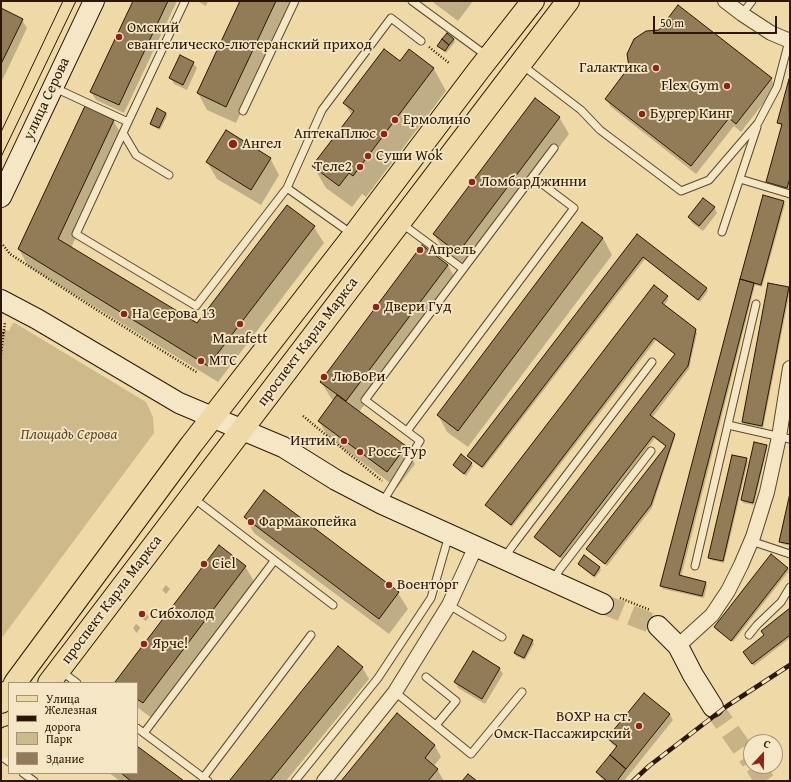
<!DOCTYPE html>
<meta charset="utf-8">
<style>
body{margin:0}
#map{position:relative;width:791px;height:782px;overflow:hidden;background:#efdaa7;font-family:"Gentium Book Plus",serif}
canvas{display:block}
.frame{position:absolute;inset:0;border:2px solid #2b1700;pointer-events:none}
.legend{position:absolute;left:8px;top:682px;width:130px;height:92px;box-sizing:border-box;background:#f5e7c6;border:1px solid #a49477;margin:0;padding:5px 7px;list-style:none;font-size:12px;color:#2b1700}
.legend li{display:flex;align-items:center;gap:8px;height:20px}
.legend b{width:20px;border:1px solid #a49477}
.north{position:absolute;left:743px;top:734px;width:40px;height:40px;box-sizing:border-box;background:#f5e7c6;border:1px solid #a49477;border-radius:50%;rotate:22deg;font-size:11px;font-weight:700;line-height:16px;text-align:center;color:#2b1700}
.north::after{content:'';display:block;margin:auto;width:14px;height:18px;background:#8f2418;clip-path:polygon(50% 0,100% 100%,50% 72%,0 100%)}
.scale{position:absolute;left:653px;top:16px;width:124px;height:18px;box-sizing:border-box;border:2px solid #2b1700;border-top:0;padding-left:5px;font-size:12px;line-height:14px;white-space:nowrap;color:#2b1700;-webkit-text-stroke:3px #f5e7c6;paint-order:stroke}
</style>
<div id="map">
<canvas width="791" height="782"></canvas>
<div class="frame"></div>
<ul class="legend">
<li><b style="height:5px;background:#efdaa7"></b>Улица</li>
<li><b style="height:5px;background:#2b1700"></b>Железная дорога</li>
<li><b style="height:11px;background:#ceb98b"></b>Парк</li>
<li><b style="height:11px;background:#917c57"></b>Здание</li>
</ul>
<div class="north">С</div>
<div class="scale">50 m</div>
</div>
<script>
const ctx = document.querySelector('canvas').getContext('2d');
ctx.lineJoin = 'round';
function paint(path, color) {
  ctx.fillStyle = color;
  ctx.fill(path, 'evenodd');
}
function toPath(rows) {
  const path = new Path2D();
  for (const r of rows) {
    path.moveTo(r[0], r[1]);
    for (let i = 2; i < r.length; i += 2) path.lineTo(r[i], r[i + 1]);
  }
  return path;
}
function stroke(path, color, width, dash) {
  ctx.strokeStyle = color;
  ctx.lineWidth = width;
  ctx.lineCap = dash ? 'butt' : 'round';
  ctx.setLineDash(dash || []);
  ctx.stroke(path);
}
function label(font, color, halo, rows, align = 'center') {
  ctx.font = font + ' "Gentium Book Plus",serif';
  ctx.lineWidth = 3.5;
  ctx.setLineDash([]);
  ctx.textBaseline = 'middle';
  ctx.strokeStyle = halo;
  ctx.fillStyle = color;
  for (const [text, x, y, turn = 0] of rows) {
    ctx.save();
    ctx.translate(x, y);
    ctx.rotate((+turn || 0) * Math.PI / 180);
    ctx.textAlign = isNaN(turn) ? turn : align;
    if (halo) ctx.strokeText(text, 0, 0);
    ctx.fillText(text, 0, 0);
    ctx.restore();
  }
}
paint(toPath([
 [13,323,15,323,146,402,153,417,154,433,1,639,1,329,9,331]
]), '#ceb98b');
paint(toPath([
 [134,1,177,1,124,113,96,100,91,92],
 [197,1,208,1,206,6],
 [241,1,293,1,236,123,207,110,198,93],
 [433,1,473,1,458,21,434,3],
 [1,10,22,20,27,28,1,83],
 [454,39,455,42,446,53,440,48,439,46],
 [409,50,434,69,446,91,366,197,362,194,352,207,326,188,313,166,352,115,344,103,400,63],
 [193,63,197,68,187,90,174,84,171,78],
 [771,79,776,87,741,132,734,126,696,174,611,107,606,99],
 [790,81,790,184,788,190,769,184,767,182,783,126,780,125,779,122],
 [166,113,167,116,160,130,152,126,151,124],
 [559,117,569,134,468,269,444,251,434,234],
 [113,120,123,137,71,248,197,325,314,227,324,243,218,382,28,266,19,249],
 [270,158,279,175,261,205,217,179,207,162],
 [783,202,785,204,762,287,755,285,681,577,705,583,707,585,704,598,663,589,661,586,741,279],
 [714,207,717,213,703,231,692,223,689,217],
 [638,236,706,289,708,291,700,302,645,259,483,469,470,459,468,456],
 [603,238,612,255,468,447,447,432,438,415],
 [448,265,457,282,359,412,405,447,415,464,397,488,328,437,319,421,334,401,331,398,321,382],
 [788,288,790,291,763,428,744,424,743,422],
 [667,297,668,300,664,306,695,330,697,333,689,369,652,418,674,434,675,437,652,508,607,566,589,552,587,549,666,447,655,438,562,559,537,540,535,537,675,355,656,340,512,527,488,507,486,505],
 [755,444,766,446,767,449,754,505,743,503,742,500],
 [461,456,471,464,473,466,466,476,455,467,454,465],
 [746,459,748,462,724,563,710,560,709,557],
 [264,492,398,593,408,609,389,634,254,533,245,517],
 [790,497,790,546,782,544,780,541],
 [771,555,788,569,789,571,733,642,716,630,715,627],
 [585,557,600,568,601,570,595,578,580,566,579,564],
 [245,566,255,583,153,719,137,707,137,683,117,683],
 [166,585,170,589,166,594,162,590],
 [790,609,790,638,754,666,745,654,765,636],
 [145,612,147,614,149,617,146,621,143,619,142,617],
 [136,624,139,626,140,628,137,633,135,631,133,628],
 [532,641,534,644,525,660,516,656,515,653],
 [362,667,369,679,286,781,231,781],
 [499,668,503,674,485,704,458,688,455,682],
 [644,694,670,715,673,720,624,781,604,781,601,778,597,773,617,748,612,744,609,739],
 [397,715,435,746,441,757,434,766,437,769,444,781,342,781],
 [137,747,182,781,120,781,109,773,137,773]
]), '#0003');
const building = toPath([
 [133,1,168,1,119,105,90,92,133,1],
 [240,1,276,1,226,107,197,93,240,1],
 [678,5,772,78,736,124,729,118,691,166,605,99,629,67,627,54,634,39,646,31,659,30,678,5],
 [1,8,23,19,1,64,1,8],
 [447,33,454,39,449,45,442,39,447,33],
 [442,39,449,45,445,51,437,46,442,39],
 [384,49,400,61,409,49,434,68,353,176,349,173,339,186,312,166,354,111,343,103,384,49],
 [180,55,194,62,183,85,169,78,180,55],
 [789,79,790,178,787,188,766,182,782,124,777,123,789,79],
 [535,98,560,117,458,253,433,234,535,98],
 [85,106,114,120,58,239,197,323,287,205,315,226,208,366,18,249,85,106],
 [157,108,166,113,159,128,150,124,157,108],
 [226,130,271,158,251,190,206,162,226,130],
 [763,195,784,201,761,285,740,279,763,195],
 [703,198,715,207,699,226,688,217,703,198],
 [582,222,603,238,458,431,437,415,582,222],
 [637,234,707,288,698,300,643,257,482,467,467,456,637,234],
 [422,245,448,265,346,401,320,382,422,245],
 [740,279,754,283,679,575,706,582,702,596,660,586,740,279],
 [768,283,789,287,762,426,742,422,768,283],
 [654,285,668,296,662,303,696,329,688,366,650,415,675,434,651,505,605,564,586,549,666,446,653,436,560,557,534,537,675,354,654,338,511,525,485,505,654,285],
 [337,395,406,446,387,472,318,421,337,395],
 [754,442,767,445,753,503,741,500,754,442],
 [461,454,472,463,464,474,453,465,461,454],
 [732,455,747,458,723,561,708,558,732,455],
 [264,490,399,592,379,619,244,517,264,490],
 [790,493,790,544,779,542,790,493],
 [219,545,246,566,143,703,137,699,137,683,116,683,115,682,219,545],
 [771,554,788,568,731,641,714,627,771,554],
 [584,555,600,567,594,576,578,564,584,555],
 [790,608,790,635,752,664,743,652,764,635,761,631,790,608],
 [523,635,533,640,524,658,514,653,523,635],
 [338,646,363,667,270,781,231,781,230,780,338,646],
 [473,651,500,668,482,699,454,682,473,651],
 [644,693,670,714,626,769,610,755,617,746,607,738,644,693],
 [397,713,435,745,425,758,438,769,428,781,341,781,397,713],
 [137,746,184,781,131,781,121,773,137,773,137,746],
 [610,755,626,769,617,781,607,781,596,772,610,755],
 [468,774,477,781,462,781,468,774]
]);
paint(building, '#917c57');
stroke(building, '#2b1700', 1);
stroke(toPath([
 [603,604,658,626],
 [713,707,751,761],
 [755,766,765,781]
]), '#c8b386', 20, [20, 10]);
const lane = toPath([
 [412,1,487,56],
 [742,14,752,1],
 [522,65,581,110,600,130,681,191,709,180,758,123,777,87,789,41],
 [55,88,128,122,76,234,196,306,287,188,352,234],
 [243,111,295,1],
 [128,122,185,1],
 [123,133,136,155,169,175],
 [740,179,790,194],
 [287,188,322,110,391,18,421,41],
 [401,223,463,269],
 [722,232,757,127],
 [728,425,790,439],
 [407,431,574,208,533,177],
 [192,497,333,605],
 [382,503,420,441,365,400,554,148],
 [751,541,790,554],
 [504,558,514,544,652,362],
 [695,566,756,304],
 [553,580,560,569,651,451],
 [449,605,502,637],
 [749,635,757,625,781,602,790,587],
 [61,671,77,683],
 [426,677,456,701,436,725],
 [395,692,471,754,522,692],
 [137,728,208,781],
 [144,733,274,561],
 [1,756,9,762],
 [23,773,34,781],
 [203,778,311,635],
 [295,781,378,678,431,598,449,535]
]);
const street = toPath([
 [725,1,742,14,771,33,790,41],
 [678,646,712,615,728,591,741,565,753,537,767,492,779,437,790,368],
 [324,781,395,692,449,605,476,546]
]);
const secondary = toPath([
 [1,197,94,1],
 [1,300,37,319,179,403,283,447,336,480,382,504,603,604],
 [658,626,678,646,693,675,713,707]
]);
const primary = toPath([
 [15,683,191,445,354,235,478,71,533,1],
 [49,683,568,1],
 [1,702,9,691],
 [1,748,9,737]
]);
stroke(lane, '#5c482a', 9);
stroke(street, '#5c482a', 16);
stroke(secondary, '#2b1700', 22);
stroke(primary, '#2b1700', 24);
stroke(toPath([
 [429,47,449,63],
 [3,245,10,254,97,310,198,373],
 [1,336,5,331],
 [1,354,5,322],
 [303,416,382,481],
 [620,598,650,610]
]), '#2b1700', 2.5, [1, 2]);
stroke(lane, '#f5e7c6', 7);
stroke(street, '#f5e7c6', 14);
stroke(secondary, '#f5e7c6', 20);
stroke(primary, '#efdaa7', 22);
stroke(toPath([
 [1,132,63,1],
 [1,157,76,1]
]), '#2b1700', 1);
const rail = toPath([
 [633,781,649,766,727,706,790,665]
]);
stroke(rail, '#2b1700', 4.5);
stroke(rail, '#f5e7c6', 3, [9]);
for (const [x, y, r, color] of [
 [119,37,4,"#8f2418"],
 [656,68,4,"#8f2418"],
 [727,86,4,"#8f2418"],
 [642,114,4,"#8f2418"],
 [395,120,4,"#8f2418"],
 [384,134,4,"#8f2418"],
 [233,144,5,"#8f2418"],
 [368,156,4,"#8f2418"],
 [360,167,4,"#8f2418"],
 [472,182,4,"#8f2418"],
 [420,250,4,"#8f2418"],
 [376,307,4,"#8f2418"],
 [124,314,4,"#8f2418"],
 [240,324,4,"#8f2418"],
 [201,361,4,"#8f2418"],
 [324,377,4,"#8f2418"],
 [344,441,4,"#8f2418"],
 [360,452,4,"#8f2418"],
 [251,522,4,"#8f2418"],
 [204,564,4,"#8f2418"],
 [389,585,4,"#8f2418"],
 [142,614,4,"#8f2418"],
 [144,644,4,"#8f2418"],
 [639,726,4,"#8f2418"]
]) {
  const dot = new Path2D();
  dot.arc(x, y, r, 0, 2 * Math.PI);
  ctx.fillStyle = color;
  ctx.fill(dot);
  stroke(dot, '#f5e7c6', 1.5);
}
label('15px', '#2b1700', '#f5e7c6', [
 ["Омский",127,28],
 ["евангелическо-лютеранский приход",127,45],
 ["Галактика",648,68,"right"],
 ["Flex Gym",719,86,"right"],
 ["Бургер Кинг",650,114],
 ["Ермолино",403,120],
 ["АптекаПлюс",376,134,"right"],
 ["Ангел",242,144],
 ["Суши Wok",376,156],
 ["Теле2",352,167,"right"],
 ["ЛомбарДжинни",480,182],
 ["Апрель",428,250],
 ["Двери Гуд",384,307],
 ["На Серова 13",132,314],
 ["Marafett",240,339,"center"],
 ["МТС",209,361],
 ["ЛюВоРи",332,377],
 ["Интим",336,441,"right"],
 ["Росс-Тур",368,452],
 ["Фармакопейка",259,522],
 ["Ciel",212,564],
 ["Военторг",397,585],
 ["Сибхолод",150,614],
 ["Ярче!",152,644],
 ["ВОХР на ст.",631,717,"right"],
 ["Омск-Пассажирский",631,734,"right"]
], 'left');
label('15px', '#2b1700', '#f5e7c6', [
 ["улица Серова",47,99,-65],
 ["проспект Карла Маркса",308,342,-53],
 ["проспект Карла Маркса",112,600,-53]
]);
label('italic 15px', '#5c482a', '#f5e7c6', [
 ["Площадь Серова",69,435]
]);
</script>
